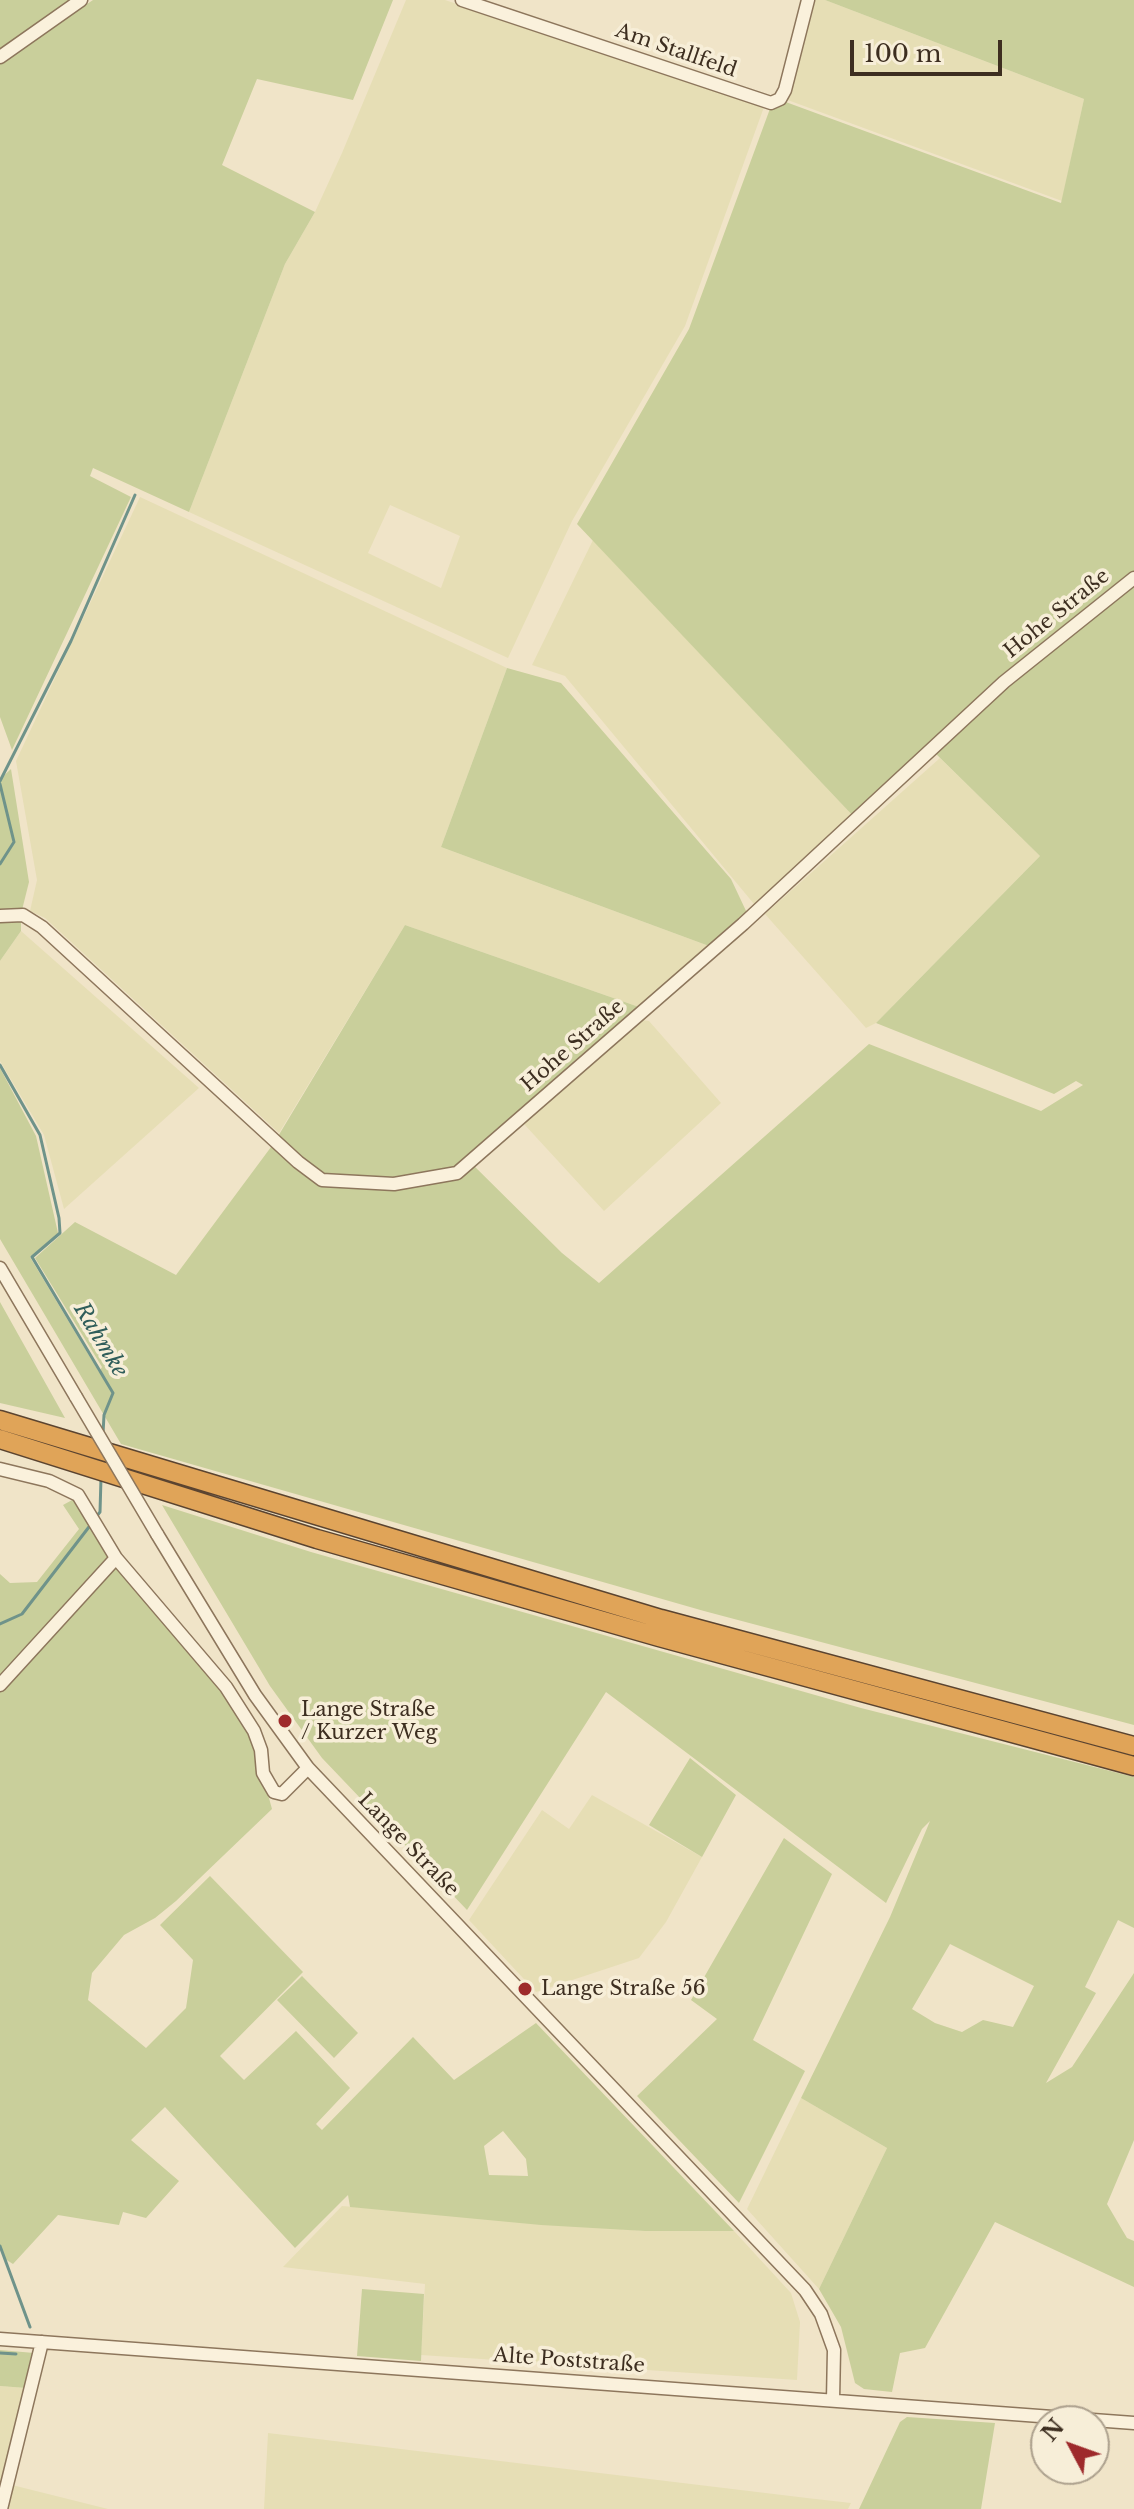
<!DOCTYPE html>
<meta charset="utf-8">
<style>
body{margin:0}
#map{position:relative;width:1134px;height:2509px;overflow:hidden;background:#f0e4c8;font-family:"Libre Baskerville",serif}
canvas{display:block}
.north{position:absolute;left:1030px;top:2405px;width:80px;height:80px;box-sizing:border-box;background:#f7eed8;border:2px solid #ada18e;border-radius:50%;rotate:311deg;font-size:22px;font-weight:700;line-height:32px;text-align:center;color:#3d2e20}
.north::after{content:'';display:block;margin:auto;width:28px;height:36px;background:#9e2a2b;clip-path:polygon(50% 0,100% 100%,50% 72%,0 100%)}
.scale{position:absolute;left:850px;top:40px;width:152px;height:36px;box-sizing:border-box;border:4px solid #3d2e20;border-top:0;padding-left:10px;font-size:24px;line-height:28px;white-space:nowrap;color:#3d2e20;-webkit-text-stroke:6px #f7eed8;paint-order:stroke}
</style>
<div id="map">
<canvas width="1134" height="2509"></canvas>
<div class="north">N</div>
<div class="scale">100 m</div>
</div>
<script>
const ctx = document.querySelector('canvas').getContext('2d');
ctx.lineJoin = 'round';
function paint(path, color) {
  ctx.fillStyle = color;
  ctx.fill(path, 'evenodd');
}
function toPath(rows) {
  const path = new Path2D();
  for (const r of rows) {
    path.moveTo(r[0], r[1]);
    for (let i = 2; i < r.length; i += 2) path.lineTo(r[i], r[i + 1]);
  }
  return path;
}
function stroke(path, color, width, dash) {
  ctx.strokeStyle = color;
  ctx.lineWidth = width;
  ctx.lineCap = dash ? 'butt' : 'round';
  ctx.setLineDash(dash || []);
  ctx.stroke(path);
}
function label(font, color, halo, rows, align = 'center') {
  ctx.font = font + ' "Libre Baskerville",serif';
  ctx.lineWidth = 7;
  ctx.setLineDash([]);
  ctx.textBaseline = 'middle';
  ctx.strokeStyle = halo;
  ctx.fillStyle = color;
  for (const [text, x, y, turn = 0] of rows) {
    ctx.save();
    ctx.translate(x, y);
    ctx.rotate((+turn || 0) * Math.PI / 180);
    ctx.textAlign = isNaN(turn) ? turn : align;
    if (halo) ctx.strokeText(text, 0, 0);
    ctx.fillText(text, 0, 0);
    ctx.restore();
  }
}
paint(toPath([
 [406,0,445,0,764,107,685,326,572,521,508,658,189,512,285,264,315,212,342,153],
 [390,505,460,536,441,588,368,553],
 [812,0,825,0,1084,99,1062,201,785,99],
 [140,497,507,668,441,847,709,946,639,1007,405,925,279,1133,45,918,30,911,37,880,16,761],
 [593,540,855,818,754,904,565,676,532,665],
 [940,758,1040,856,876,1023,866,1028,765,914],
 [21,931,199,1088,64,1209,44,1135,0,1061,0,961],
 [642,1020,649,1021,721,1103,604,1211,524,1124],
 [592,1795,702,1857,666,1922,639,1958,536,1992,469,1920,542,1810,569,1829],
 [801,2098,887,2148,819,2289,747,2209],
 [342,2206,645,2231,734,2231,791,2293,800,2322,797,2380,421,2355,425,2284,283,2267],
 [0,2386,26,2388,0,2488],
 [268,2433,807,2498,851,2503,848,2509,264,2509],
 [12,2485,108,2509,6,2509]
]), '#e6deb5');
paint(toPath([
 [0,0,71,0,0,50],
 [93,0,393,0,353,100,257,79,222,165,315,212,285,264,189,512,93,468,90,476,131,497,12,750,0,717,0,63],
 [825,0,1134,0,1134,1725,704,1611,121,1444,0,1239,0,1068,36,1136,58,1233,30,1257,99,1372,102,1367,35,1258,75,1222,176,1275,274,1143,405,925,639,1007,465,1157,562,1253,599,1283,869,1044,1041,1111,1083,1085,1076,1081,1054,1094,876,1023,1040,856,931,749,855,818,577,524,689,329,771,106,783,101,1061,203,1084,99],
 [507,668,561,683,731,879,747,913,709,946,441,847],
 [11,769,29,882,21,914,21,931,0,961,0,779],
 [0,1302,65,1418,0,1403],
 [74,1499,124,1574,249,1726,272,1809,176,1901,155,1918,124,1935,92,1973,88,2000,146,2048,186,2008,193,1960,160,1925,210,1876,303,1972,220,2056,244,2080,296,2031,350,2088,316,2124,322,2130,413,2037,454,2080,536,2023,734,2231,645,2231,541,2225,350,2207,348,2195,295,2248,165,2107,131,2140,179,2181,146,2218,123,2212,119,2225,58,2215,13,2264,5,2259,0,2245,0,1574,10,1583,37,1582,79,1529,63,1505],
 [503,2131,526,2159,528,2176,489,2175,484,2146],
 [162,1505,311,1552,861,1708,1134,1777,1134,1928,1118,1920,1085,1987,1096,1993,1046,2083,1072,2067,1134,1973,1134,2140,1107,2204,1127,2238,1134,2241,1134,2287,995,2222,925,2348,900,2353,892,2392,864,2389,855,2383,841,2327,819,2289,887,2148,801,2098,890,1917,930,1821,922,1829,886,1903,606,1692,467,1910,322,1758,270,1686],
 [950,1944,1034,1986,1013,2027,983,2020,962,2032,935,2023,912,2009],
 [690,1758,736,1795,702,1857,649,1825],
 [784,1838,832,1874,753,2040,805,2071,739,2203,637,2096,717,2019,691,2000],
 [302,1976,358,2033,334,2058,277,2000],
 [362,2289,424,2294,421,2361,357,2356],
 [0,2350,34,2353,26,2388,0,2386],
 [907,2417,995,2423,981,2509,859,2509,900,2422]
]), '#c9cf9b');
stroke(toPath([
 [0,781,71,641,135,495],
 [0,784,14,842,0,864],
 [0,1065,40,1135,59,1218,60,1233,32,1257,113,1393,104,1415,103,1434],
 [96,1517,100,1512,101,1478],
 [0,1624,22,1614,92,1523],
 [0,2246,30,2327],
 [0,2353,16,2354]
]), '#6f938a', 3);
const minor = toPath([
 [462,0,771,103,780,99,785,90,808,0],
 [0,57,81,0],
 [0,916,23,915,42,927,298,1162,322,1180,394,1184,457,1173,743,924,1004,682,1134,578],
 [0,1268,76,1397],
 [0,1469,49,1481,78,1495,116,1558],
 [157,1534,255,1695,308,1768,805,2290,821,2314,834,2350,833,2400],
 [0,1685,116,1558,226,1687,254,1731,261,1750,263,1773,274,1792,282,1794,308,1768],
 [0,2339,1134,2423],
 [1,2509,42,2342]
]);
const highway = toPath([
 [0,1420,661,1619,1134,1746],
 [0,1439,317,1539,659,1637,1134,1766]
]);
stroke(minor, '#8d765c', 15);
stroke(highway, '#5b4430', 21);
stroke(minor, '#faf1dc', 12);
stroke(highway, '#e0a458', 18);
const minorBridge = toPath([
 [76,1397,157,1534]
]);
stroke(minorBridge, '#8d765c', 15, []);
stroke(minorBridge, '#faf1dc', 12);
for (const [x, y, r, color] of [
 [285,1721,8,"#9e2a2b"],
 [525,1989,8,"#9e2a2b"]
]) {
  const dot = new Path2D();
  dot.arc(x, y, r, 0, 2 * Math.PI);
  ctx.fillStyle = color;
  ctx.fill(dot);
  stroke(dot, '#f7eed8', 3);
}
label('20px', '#3d2e20', '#f7eed8', [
 ["Am Stallfeld",676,51,19],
 ["Hohe Straße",1057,614,-39],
 ["Hohe Straße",573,1046,-41],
 ["Lange Straße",408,1845,46],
 ["Alte Poststraße",569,2361,4]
]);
label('20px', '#3d2e20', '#f7eed8', [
 ["Lange Straße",301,1710],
 ["/ Kurzer Weg",301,1733],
 ["Lange Straße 56",541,1989]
], 'left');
label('italic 22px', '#2f5d5a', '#f7eed8', [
 ["Rahmke",100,1340,59]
]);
</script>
